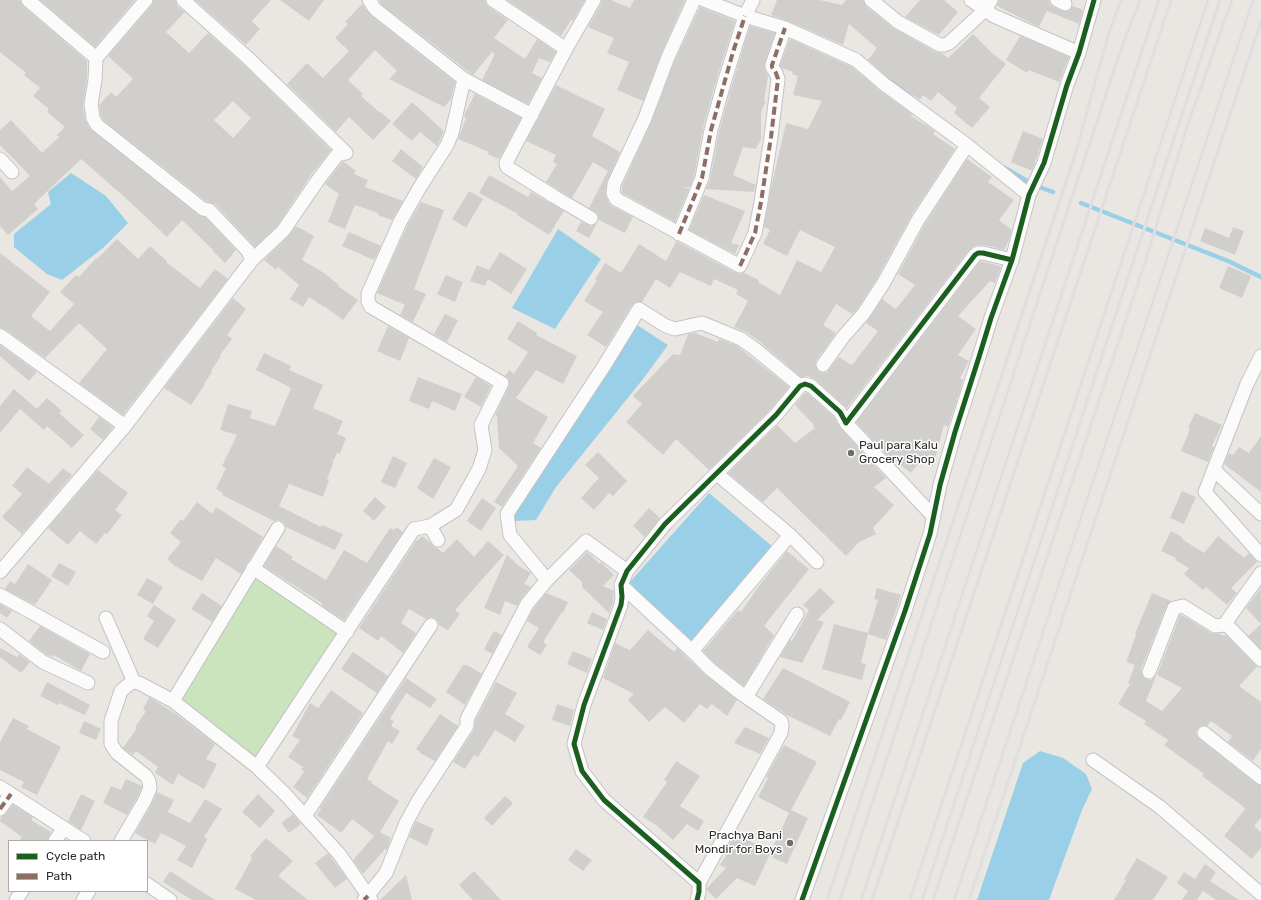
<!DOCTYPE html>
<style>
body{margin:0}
#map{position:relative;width:1261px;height:900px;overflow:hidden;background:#eae7e3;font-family:Rubik,sans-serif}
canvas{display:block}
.legend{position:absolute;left:8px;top:840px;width:140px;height:52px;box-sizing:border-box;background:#fff;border:1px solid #ababab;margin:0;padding:5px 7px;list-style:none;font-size:12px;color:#2d2d2d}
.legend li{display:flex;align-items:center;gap:8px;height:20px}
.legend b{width:20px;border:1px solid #ababab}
</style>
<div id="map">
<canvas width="1261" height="900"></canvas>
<ul class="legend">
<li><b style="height:5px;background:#1b5e20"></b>Cycle path</li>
<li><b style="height:5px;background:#8d6e63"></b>Path</li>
</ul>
</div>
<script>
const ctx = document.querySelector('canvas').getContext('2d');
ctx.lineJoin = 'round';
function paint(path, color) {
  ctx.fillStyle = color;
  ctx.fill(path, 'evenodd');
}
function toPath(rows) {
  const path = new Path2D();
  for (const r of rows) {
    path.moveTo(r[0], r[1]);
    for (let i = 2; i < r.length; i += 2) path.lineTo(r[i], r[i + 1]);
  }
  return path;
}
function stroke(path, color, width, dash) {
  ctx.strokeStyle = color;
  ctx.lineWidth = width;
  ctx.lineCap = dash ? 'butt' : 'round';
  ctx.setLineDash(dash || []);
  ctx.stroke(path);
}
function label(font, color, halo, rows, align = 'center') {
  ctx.font = font + ' Rubik,sans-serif';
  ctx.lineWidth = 3;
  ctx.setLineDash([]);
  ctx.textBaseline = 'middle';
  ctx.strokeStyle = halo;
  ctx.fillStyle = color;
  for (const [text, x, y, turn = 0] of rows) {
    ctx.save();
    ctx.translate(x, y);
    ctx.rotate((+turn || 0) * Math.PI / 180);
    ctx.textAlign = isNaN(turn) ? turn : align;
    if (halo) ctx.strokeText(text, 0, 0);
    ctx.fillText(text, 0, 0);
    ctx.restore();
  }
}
paint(toPath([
 [253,568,347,632,257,762,176,700]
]), '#cbe4be');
paint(toPath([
 [71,173,106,196,128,223,103,248,62,280,47,274,14,247,14,234,51,204,48,192],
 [558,229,601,259,555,329,512,308],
 [637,325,668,345,643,379,556,487,536,520,514,521,510,515],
 [709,493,779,552,695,645,629,583],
 [1040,751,1063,758,1086,774,1092,789,1082,810,1049,900,977,900,1023,763]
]), '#9acfe8');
stroke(toPath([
 [881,74,898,86,910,96],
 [1003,167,1034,185,1053,192],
 [1081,203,1228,261,1261,277]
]), '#9acfe8', 4.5);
paint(toPath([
 [0,0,20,0,23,6,87,61,87,79,83,105,85,119,90,129,198,215,205,217,236,250,225,263,213,251,213,250,182,220,167,237,130,202,81,159,34,204,38,209,8,235,0,226,0,177,12,191,30,176,0,145,0,130,11,120,42,153,59,137,57,135,65,127,47,112,49,109,33,96,40,88,24,75,26,73,0,52],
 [40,0,135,0,95,47],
 [154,0,175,0,177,6,185,12,166,32,189,53,208,33,243,64,331,150,311,175,277,226,255,247,215,204,206,201,103,120,101,115,99,105,111,92,116,97,133,79,108,56,152,5],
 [233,101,251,118,233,138,214,120],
 [195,0,271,0,252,21,260,29,246,45],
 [280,0,324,0,309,21],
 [379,0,485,0,486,4,489,7,508,20,494,38,525,59,537,39,556,52,550,62,539,58,532,73,542,78,528,104,482,80,495,54,492,52,473,75,381,4],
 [507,0,585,0,573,21,571,20,561,36],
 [602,0,611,0,630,8,634,0,685,0,661,54,643,101,617,90,629,62,607,53,614,38,588,27,601,4],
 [777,0,820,0,842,5,846,0,863,0,866,6,893,28,936,52,941,53,948,58,973,34,993,54,1006,64,979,98,990,107,972,128,954,113,957,108,938,92,931,101,923,95,920,100,889,78,868,60,877,48,849,24,843,45,788,21,771,15],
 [920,0,944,0,958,12,939,35,905,17],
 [999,0,1049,0,1050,4,1053,7,1062,11,1069,11,1073,6,1083,10,1079,24,1047,11,1039,27,997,6],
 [362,4,370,15,455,82,451,99,444,107,389,79,397,71,375,50,348,80,363,94,361,96,380,113,381,112,391,121,373,140,349,117,336,132,287,84,307,63,323,78,349,51,335,38,348,24,345,22],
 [700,7,735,21,716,81,703,128,694,176,690,187,683,187,689,189,675,222,622,193,622,186,652,121,675,60],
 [750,26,775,33,764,65,765,71,768,76,764,101,766,101,761,112,761,139,756,149,743,147,733,175,756,185,754,192,706,189,710,180,719,132,732,85],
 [1020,36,1069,57,1059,82,1029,70,1027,73,1006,60],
 [790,39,852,67,879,90,912,114,911,116,935,131,933,134,955,149,911,216,876,280,858,308,852,314,836,304,823,325,836,333,816,361,816,368,818,371,823,373,827,372,839,357,851,365,852,363,853,364,878,331,866,323,882,299,896,309,915,285,898,274,925,224,967,159,992,177,988,182,1014,200,999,220,1012,230,1009,240,1004,250,985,245,978,245,974,246,969,250,847,408,816,380,808,376,801,377,760,342,746,332,734,327,748,301,736,294,738,290,714,279,711,286,680,272,670,288,656,279,642,302,636,302,632,305,606,347,587,335,603,312,584,301,597,280,595,279,605,263,621,273,639,244,666,261,676,242,678,242,736,273,741,274,744,273,759,280,758,282,780,295,797,260,821,272,835,247,800,230,787,256,763,244,770,230,764,227,771,188,786,123,808,129,822,101,793,95,798,76,792,74,793,72,782,68,780,65],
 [556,85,605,109,592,136,620,152,607,181,605,193,609,203,612,206,633,217,625,233,599,220,598,214,589,208,608,171,593,162,572,198,546,182,557,164,553,162,556,155,526,141],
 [475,94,521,118,499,159,487,154,489,152,458,139,466,118,464,117,465,113],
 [412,102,444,131,437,146,420,132,412,141,392,124],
 [1023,131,1043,139,1036,160,1032,171,1011,162],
 [401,149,423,167,416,179,392,161],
 [342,162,344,162,356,171,354,174,368,180,365,187,403,201,392,220,378,215,378,213,355,205,345,229,328,222,339,194,325,184],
 [489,175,528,197,531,192,564,211,549,235,517,215,518,214,479,193],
 [469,191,483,199,466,228,452,219],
 [704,195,745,211,731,243,739,245,735,254,689,230],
 [421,202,444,210,414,289,426,294,413,322,400,315,405,305,377,293,407,226],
 [581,222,591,226,597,223,589,238,576,231],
 [296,226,314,236,302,260,324,273,339,285,338,286,358,300,343,320,324,306,324,307,309,297,303,307,290,299,299,285,278,267,276,270,264,260,288,237],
 [1233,227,1244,231,1235,255,1200,241,1205,228,1229,238],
 [349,232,381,246,374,260,342,246],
 [117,239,138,259,150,246,167,261,166,262,200,288,215,269,228,279,123,415,79,383,107,349,79,323,45,358,6,330,0,328,0,253,50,292,31,316,50,331,74,304,60,292,76,275,79,277,96,258,97,259],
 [500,252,527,269,511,294,488,279,485,286,470,281,477,265,489,270],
 [980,261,997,265,1001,267,995,283,990,281,958,316,976,329,958,355,969,361,960,378,963,380,959,394,956,400,957,400,948,427,944,425,933,466,922,459,911,473,886,454,856,422],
 [1228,266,1251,276,1242,298,1219,288],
 [446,275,463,282,455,302,437,294],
 [233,298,246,309,227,335,232,339,220,355,221,356,211,371,212,372,204,384,205,384,191,405,164,388],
 [445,314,458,320,447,342,434,334],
 [518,321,537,333,536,335,577,356,563,384,536,370,516,398,548,417,533,443,541,448,502,507,494,502,518,466,499,448,497,416,495,415,509,386,509,379,505,376,509,370,514,374,528,352,507,339],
 [388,326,409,338,400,361,377,351],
 [695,333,718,342,719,339,737,346,789,387,770,410,709,470,676,439,663,455,626,422,642,404,633,396,673,354,680,355,688,334],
 [0,345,37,372,29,381,0,356],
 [264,353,291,366,289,370,323,385,313,408,343,421,337,434,346,438,340,454,337,453,334,460,331,459,334,461,327,479,329,480,323,497,289,484,279,506,321,527,322,525,343,534,335,550,286,527,285,524,282,521,278,520,274,521,222,495,223,493,216,489,226,468,222,466,237,435,220,430,228,404,252,411,250,418,275,426,291,388,256,370],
 [418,377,462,394,455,411,432,401,429,409,409,401],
 [476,377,491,386,481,407,464,397],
 [14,389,37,409,47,398,62,411,59,413,84,435,72,448,47,426,44,430,20,409,0,433,0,406],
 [805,393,807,393,834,417,840,428,886,478,874,487,894,505,873,528,876,534,859,542,846,556,777,488,763,502,728,473,777,425,795,443,815,428,813,426,814,425,795,405],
 [1195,413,1222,425,1212,446,1214,447,1208,462,1181,451,1190,429,1188,428],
 [99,417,113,427,103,440,90,429],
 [1261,436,1261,492,1224,464,1229,453,1233,455,1239,447,1249,453],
 [598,452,627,481,613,496,609,493,594,510,581,498,599,478,585,465],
 [393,456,407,463,395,488,381,482],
 [434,458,451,467,433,499,417,488],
 [27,467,49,484,63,468,72,475,22,534,2,517,22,494,12,486],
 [98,470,128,493,115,510,122,515,107,534,105,533,96,544,80,531,68,545,48,528],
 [1182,491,1196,497,1184,524,1170,518],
 [375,497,386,507,374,521,363,511],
 [482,498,496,508,481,531,467,521],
 [197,502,212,514,216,507,263,537,241,574,216,558,202,581,175,566,167,559,181,542,170,533,181,519,183,521],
 [649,508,660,518,645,537,633,526],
 [396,527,403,532,344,620,322,606,323,604,264,566,276,546,293,557,291,559,326,580,344,550,367,563,390,528,394,530],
 [1171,531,1182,537,1182,539,1204,553,1218,536,1244,558,1249,553,1257,562,1231,588,1237,593,1227,605,1206,587,1203,590,1184,574,1189,568,1175,560,1176,558,1161,551],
 [422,536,430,542,434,547,437,548,443,553,457,539,474,557,488,541,504,555,455,610,460,614,448,630,439,625,438,621,435,618,431,617,426,619,409,609,401,623,416,633,403,653,381,636,378,641,359,628,416,541,417,541],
 [787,551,809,569,764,626,774,635,744,686,715,663,703,651,738,610,741,612,761,583],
 [587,552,600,564,601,562,614,575,603,586,614,591,613,603,609,613,582,587,582,582,569,570],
 [507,555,519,566,531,573,524,584,531,587,521,599,517,606,505,601,500,615,484,608],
 [59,563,76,572,68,586,51,576],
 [28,564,52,580,35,605,5,589,10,581,15,584],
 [147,578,163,587,153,604,137,595],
 [820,588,835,602,817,620,824,622,802,663,780,657,790,640,792,641,809,610,803,605],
 [877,588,901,595,886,640,868,634,861,663,866,664,862,680,822,669,834,624,868,633,878,600,874,599],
 [1261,588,1261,649,1248,636,1261,624,1246,608],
 [202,593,222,606,212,622,191,609],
 [546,593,568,602,563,613,562,612,543,642,547,645,540,655,527,647,539,628,527,621,534,608],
 [1152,593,1171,601,1167,605,1141,669,1143,677,1146,679,1151,680,1156,676,1146,701,1162,711,1182,688,1157,675,1180,615,1182,615,1211,633,1220,634,1224,636,1226,635,1257,667,1239,686,1261,702,1261,749,1253,761,1228,742,1232,736,1211,721,1207,726,1201,726,1198,728,1196,732,1197,736,1199,739,1256,784,1261,786,1261,818,1254,826,1261,832,1261,848,1252,859,1224,836,1245,809,1244,807,1202,776,1204,774,1164,745,1168,740,1144,724,1146,721,1118,704,1130,684,1128,683,1135,665,1126,662,1136,635,1135,634],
 [0,604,12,611,7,618,0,613],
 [154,605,176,620,158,648,143,639,154,621,147,616],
 [592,612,607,619,603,630,587,623],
 [40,626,90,654,81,671,54,655,52,657,47,655,29,641],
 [648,630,674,652,677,648,705,675,737,700,727,716,712,704,707,709,700,704,684,723,665,707,649,722,628,700,634,694,603,678,615,643,630,650],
 [494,631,502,635,492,654,484,649],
 [0,648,17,657,19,654,30,662,21,673,0,657],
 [573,651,592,659,587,673,567,664],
 [353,652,388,676,377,693,341,669],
 [463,665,467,665,482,674,465,705,446,692],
 [783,668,850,702,841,720,839,719,830,736,787,715,763,699],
 [406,678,437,699,430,708,406,693,390,719,394,721,391,726,400,731,392,744,388,741,367,779,372,782,371,783,399,801,380,832,391,838,387,850,385,849,363,874,353,860,374,836,352,819,341,833,317,815,321,809,320,808],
 [47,682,90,705,85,715,59,703,58,705,40,696],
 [496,682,517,693,505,714,525,726,515,742,495,730,478,757,474,755,465,769,453,762,474,730,475,721],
 [331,690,363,713,307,798,293,787,304,772,301,769,303,767,288,757,300,740,292,736,310,703,318,708],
 [149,697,176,714,215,744,206,759,217,764,204,789,178,774,173,785,155,773,158,767,136,751,133,755,123,748,137,728,135,727,146,711,143,710],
 [557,704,574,710,570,726,552,720],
 [440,714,458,726,435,761,420,753,420,752,416,749],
 [13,718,29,726,27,729,61,747,37,795,21,787,24,782,0,770,0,742],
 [84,721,101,729,96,740,79,733],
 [745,727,769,738,760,754,734,743],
 [784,745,817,762,791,810,808,818,787,864,769,856,755,886,737,878,716,899,707,890,707,888,726,868,720,865,731,847,729,845,735,834,771,851,789,813,758,797,768,778,766,777],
 [676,761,700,776,680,806,704,821,698,831,687,824,673,840,656,825,643,817,667,782,664,780],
 [126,779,142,786,142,787,138,796,127,815,103,803,111,786,121,790],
 [157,792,174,800,168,812,190,823,205,799,222,809,204,837,207,839,192,868,177,860,186,846,161,833,155,844,135,833,152,804],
 [81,794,95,801,81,830,68,821],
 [258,794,275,811,260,828,242,812],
 [505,796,513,803,492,826,484,818],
 [13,805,33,817,31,820,51,832,47,841,19,841,22,837,0,821,1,817,6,814],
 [293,814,301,824,289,833,281,823],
 [416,821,434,829,427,846,409,837],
 [266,838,293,861,278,876,308,900,256,900,235,889,252,858,250,856],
 [576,849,592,860,583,871,568,860],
 [328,853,347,879,335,888,315,863],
 [1137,858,1168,877,1153,900,1114,900,1126,880,1124,879],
 [1205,864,1216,872,1210,881,1239,900,1216,900,1203,891,1197,900,1182,900,1188,891,1177,883,1184,872,1195,879],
 [170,871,215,900,192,900,163,882],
 [474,871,501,900,473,900,459,885],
 [406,875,412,900,380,900]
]), '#d1cfcc');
const minor = toPath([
 [28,0,96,58,95,80,91,104,93,118,97,125,203,209,209,210,248,251,252,260],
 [183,0,248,58,346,153],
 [369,0,375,9,464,79,532,115],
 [493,0,566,49,506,163,507,167,555,197,591,218],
 [694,0,668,57,645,118,614,184,613,193,616,199,740,266,755,233,761,202,771,137,778,79,776,73,772,67,772,65,785,28],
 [704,0,745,16,785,28,856,60,884,84,967,145,1029,195],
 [871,0,898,22,940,45,944,45,949,43,985,10,991,0],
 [971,0,994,16,1079,53],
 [1057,0,1065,4],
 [566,49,594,0],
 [96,58,146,0],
 [0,159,12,172],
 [679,234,702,178,711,130,724,83,745,16,753,0],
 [0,337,1,336,125,426],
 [1261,356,1247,384,1205,492,1261,555],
 [823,365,843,337,864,313,883,284,918,220,967,145],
 [846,423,934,517],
 [1214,470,1261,514],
 [717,474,790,535,817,562],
 [430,526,456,510,479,469,485,450,481,425,502,383,371,307,368,301,368,294,400,222,420,187,447,145,452,133,464,79],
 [253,568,347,632],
 [0,572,125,426,252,260,283,231,318,180,337,155,346,153],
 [547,580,586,541,627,571],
 [621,585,692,651,710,669,739,692,781,721,782,725,781,733,699,883],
 [0,595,103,652],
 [106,618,134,682],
 [1224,625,1261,573],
 [0,629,43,662,88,683],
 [692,651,790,535],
 [1149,672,1174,608,1183,606,1215,626,1224,625,1229,627,1261,660],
 [746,697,797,614],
 [173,701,278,528],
 [1204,733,1261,778],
 [1093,760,1160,807,1261,894],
 [257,767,414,529,430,526,438,540],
 [0,787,84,841],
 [0,809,11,794],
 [305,816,431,625],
 [55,841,64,828],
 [121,841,145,800,150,788,149,781,146,776,117,753,111,744,111,721,121,691,128,685,134,682,139,683,173,701,257,767,285,794,340,855,371,900],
 [147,884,170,900],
 [16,900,22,891],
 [83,900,89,891],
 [364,900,386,873,406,823,418,801,467,726,467,719,527,604,547,580,510,535,507,514,604,366,639,309,666,326,675,329,702,323,741,339,755,349,800,386],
 [697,900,699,892,699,883,604,800,582,771,574,744,584,705,621,605,622,597,621,585,627,571,665,524,776,415,800,386,805,384,811,386,840,412,846,423,975,255,978,253,983,253,1012,260],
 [802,900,905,611,930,534,940,485,955,432,979,357,991,318,1012,260,1029,195,1044,163,1067,85,1079,53,1094,0]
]);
stroke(minor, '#c4c3c3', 15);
stroke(minor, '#fcfbfb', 13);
stroke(toPath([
 [827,900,1075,155,1101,61,1110,30,1121,0],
 [840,900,1119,55,1140,0],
 [861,900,1159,0],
 [872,900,1171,0],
 [910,900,1208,0],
 [922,900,1220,0],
 [933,900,1147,256,1188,124,1232,0],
 [954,900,1253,0],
 [969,900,1261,22]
]), '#dfdee0', 3);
stroke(toPath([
 [679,234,702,178,711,130,733,52,745,16],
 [740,266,755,233,761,202,771,137,778,79,776,73,772,67,772,65,785,28],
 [0,809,11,794],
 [364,900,368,896]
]), '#8d6e63', 4, [8, 4]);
stroke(toPath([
 [697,900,699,892,699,883,604,800,582,771,574,744,584,705,621,605,622,597,621,585,627,571,665,524,776,415,800,386,805,384,811,386,840,412,846,423,975,255,978,253,983,253,1012,260],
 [802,900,905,611,930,534,940,485,955,432,979,357,991,318,1012,260,1029,195,1044,163,1067,85,1079,53,1094,0]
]), '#1b5e20', 5);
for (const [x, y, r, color] of [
 [851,453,4,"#6f6e6d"],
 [790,843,4,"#6f6e6d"]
]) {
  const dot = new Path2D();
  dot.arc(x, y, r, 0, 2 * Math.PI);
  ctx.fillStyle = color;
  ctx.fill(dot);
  stroke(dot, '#fff', 1.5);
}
label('12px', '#2d2d2d', '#fff', [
 ["Paul para Kalu",859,446],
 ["Grocery Shop",859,460],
 ["Prachya Bani",782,836,"right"],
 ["Mondir for Boys",782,850,"right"]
], 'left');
</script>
